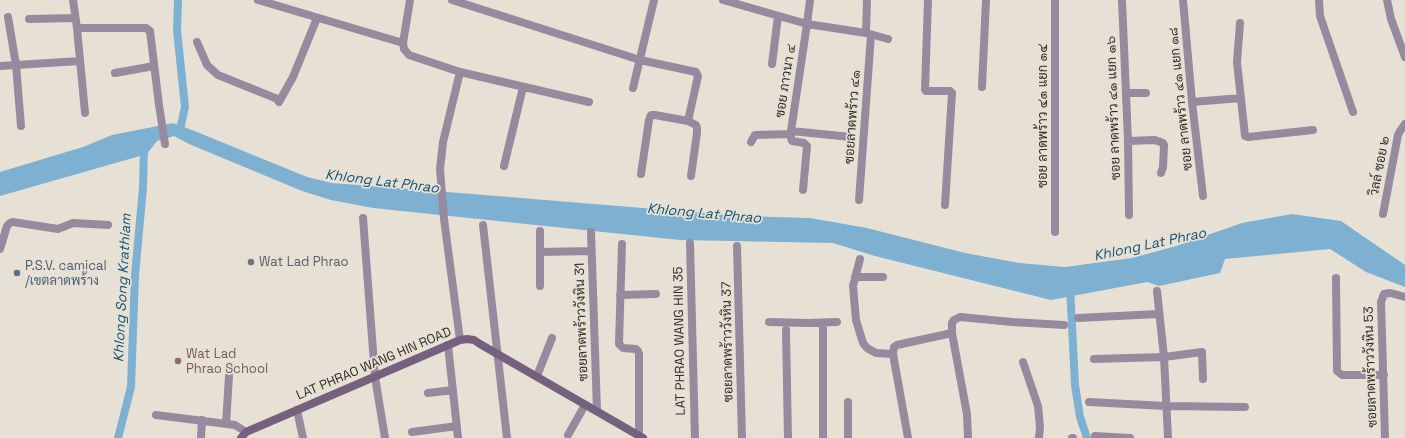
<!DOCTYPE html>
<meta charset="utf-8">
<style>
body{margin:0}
canvas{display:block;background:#e6e1d4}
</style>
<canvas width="1405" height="438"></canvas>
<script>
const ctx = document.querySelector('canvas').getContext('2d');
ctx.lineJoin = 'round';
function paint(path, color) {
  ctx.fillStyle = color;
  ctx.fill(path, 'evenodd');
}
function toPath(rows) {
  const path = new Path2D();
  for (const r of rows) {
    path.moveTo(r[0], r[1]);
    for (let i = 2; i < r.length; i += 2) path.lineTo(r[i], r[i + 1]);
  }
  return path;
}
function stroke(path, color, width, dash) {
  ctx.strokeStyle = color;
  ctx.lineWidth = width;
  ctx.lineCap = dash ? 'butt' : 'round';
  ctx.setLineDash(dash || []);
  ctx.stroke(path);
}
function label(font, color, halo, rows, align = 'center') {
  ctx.font = font + ' "Space Grotesk",Sarabun,sans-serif';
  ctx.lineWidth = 3.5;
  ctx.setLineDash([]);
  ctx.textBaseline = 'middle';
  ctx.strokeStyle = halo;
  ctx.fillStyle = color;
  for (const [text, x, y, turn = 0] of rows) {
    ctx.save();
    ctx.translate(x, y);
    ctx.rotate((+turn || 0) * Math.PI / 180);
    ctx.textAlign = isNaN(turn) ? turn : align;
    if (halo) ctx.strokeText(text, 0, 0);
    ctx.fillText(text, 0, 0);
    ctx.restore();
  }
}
paint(toPath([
 [173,123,192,130,307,177,332,183,448,192,740,216,810,218,867,228,965,253,1019,263,1065,267,1132,258,1176,246,1242,223,1292,214,1341,221,1405,265,1405,287,1366,272,1330,249,1225,259,1220,273,1159,286,1147,282,1051,300,875,256,833,243,680,240,373,208,331,200,302,191,189,144,174,136,157,141,147,154,0,196,0,172,83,147,112,135]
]), '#7eb0d2');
stroke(toPath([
 [178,0,177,30,185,107,179,134],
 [1070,286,1075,385,1080,417,1087,438],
 [118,438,131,387,135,275,143,188,144,145]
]), '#7eb0d2', 8);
stroke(toPath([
 [73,0,77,28,85,113],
 [258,0,403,43],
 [410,0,403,43,404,49,409,55,460,72,589,102],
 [452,0,640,60,696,72,698,76,688,121],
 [723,0,807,24,791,131,851,137],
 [810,0,807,24,866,33,888,39],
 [928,0,925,90,926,91,950,91,952,93,945,205],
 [1055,0,1055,232],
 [1122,0,1128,141,1129,215],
 [1183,0,1192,102,1203,196],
 [1319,0,1320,16,1353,112],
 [1387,0,1391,19,1405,57],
 [8,17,16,65,21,126],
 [29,19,75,18],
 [1240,23,1237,62,1245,136,1248,137,1313,130],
 [77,28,146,28,150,31,159,105,165,144],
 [866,33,867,0],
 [197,42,207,65,218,75,280,100],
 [772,64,778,16],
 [0,66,80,61],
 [460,72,443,142,440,169,444,219,460,340],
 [115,73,154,66],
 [982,87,986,0],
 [633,88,654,0],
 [1126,93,1146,93],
 [279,102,293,77,317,18],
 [1192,102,1241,98],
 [791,131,791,138,792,141,804,143,807,146,803,190],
 [1128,141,1155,140,1163,143,1164,145,1163,167,1161,173],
 [751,142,755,135,791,134],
 [504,166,523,87],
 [641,174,649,120,651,115,655,115,688,121,696,125,697,128,697,133,691,176],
 [859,200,871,35],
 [1383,214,1398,135,1400,131,1405,124],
 [363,218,375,377,385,438],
 [483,225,507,438],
 [591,232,597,411],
 [690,243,695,438],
 [622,244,619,344,623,348,636,349,638,351,639,354,639,436,638,438],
 [737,246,742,438],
 [0,249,7,226,10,223,13,222,58,229,73,223,108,225],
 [540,252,591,251],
 [860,259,853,286,856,320,863,343,867,348,876,353,893,354],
 [855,277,883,277],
 [1336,278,1337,371,1342,375,1384,375],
 [540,286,540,231],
 [1157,291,1164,357,1168,438],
 [620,295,656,294],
 [1078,318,1158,314],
 [769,322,808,323,837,322],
 [823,323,823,438],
 [786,330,788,438],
 [448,345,458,438],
 [1094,359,1164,357,1202,352,1203,379],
 [1023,362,1038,406,1040,427,1039,438],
 [537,376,552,338],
 [428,393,453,390],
 [848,402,848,438],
 [1089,402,1166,406,1245,407],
 [297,410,303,438],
 [156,415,235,425,246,432],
 [226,424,229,376],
 [412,432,457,426],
 [568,435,585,405],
 [1095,436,1130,438],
 [201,438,202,420],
 [908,438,893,354,894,347,897,345,952,333],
 [968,438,967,414,952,333,952,323,954,320,960,317,1012,322,1064,325],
 [1072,438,1073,438],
 [1385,438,1381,302,1384,294,1390,293,1405,297]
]), '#988a9e', 8);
stroke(toPath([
 [241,438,246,432,460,340,467,339,474,340,480,344,643,438]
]), '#75617d', 8);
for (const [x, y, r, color] of [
 [251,262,4,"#6b7280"],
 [17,273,4,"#5c6f8a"],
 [178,361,4,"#8d6e63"]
]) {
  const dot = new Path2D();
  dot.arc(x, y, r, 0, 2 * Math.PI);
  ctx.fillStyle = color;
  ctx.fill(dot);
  stroke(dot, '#e6e1d4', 1.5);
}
label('13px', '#302d28', '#e6e1d4', [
 ["ซอย ภาวนา ๔",786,81,-81],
 ["ซอย ลาดพร้าว ๔๑ แยก ๑๘",1181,99,-96],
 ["ซอย ลาดพร้าว ๔๑ แยก ๑๖",1114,108,-92],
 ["ซอย ลาดพร้าว ๔๑ แยก ๑๔",1043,116,-90],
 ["ซอยลาดพร้าว ๔๑",853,117,-86],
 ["วิลล์ ซอย ๒",1380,166,-79],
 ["ซอยลาดพร้าววังหิน 31",582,322,-92],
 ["LAT PHRAO WANG HIN 35",680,341,-91],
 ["ซอยลาดพร้าววังหิน 37",728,342,-91],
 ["LAT PHRAO WANG HIN ROAD",374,364,-23],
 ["ซอยลาดพร้าววังหิน 53",1371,367,-92]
]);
label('13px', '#5b616d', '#e6e1d4', [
 ["Wat Lad Phrao",259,262]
], 'left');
label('13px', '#4e5e75', '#e6e1d4', [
 ["P.S.V. camical",25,266],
 ["/เขตลาดพร้าง",25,281]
], 'left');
label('13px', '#785e54', '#e6e1d4', [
 ["Wat Lad",186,354],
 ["Phrao School",186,369]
], 'left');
label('italic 14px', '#155173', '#e6e1d4', [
 ["Khlong Lat Phrao",382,182,7],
 ["Khlong Lat Phrao",704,214,5],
 ["Khlong Lat Phrao",1150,245,-12],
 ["Khlong Song Krathiam",123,288,-87]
]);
</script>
